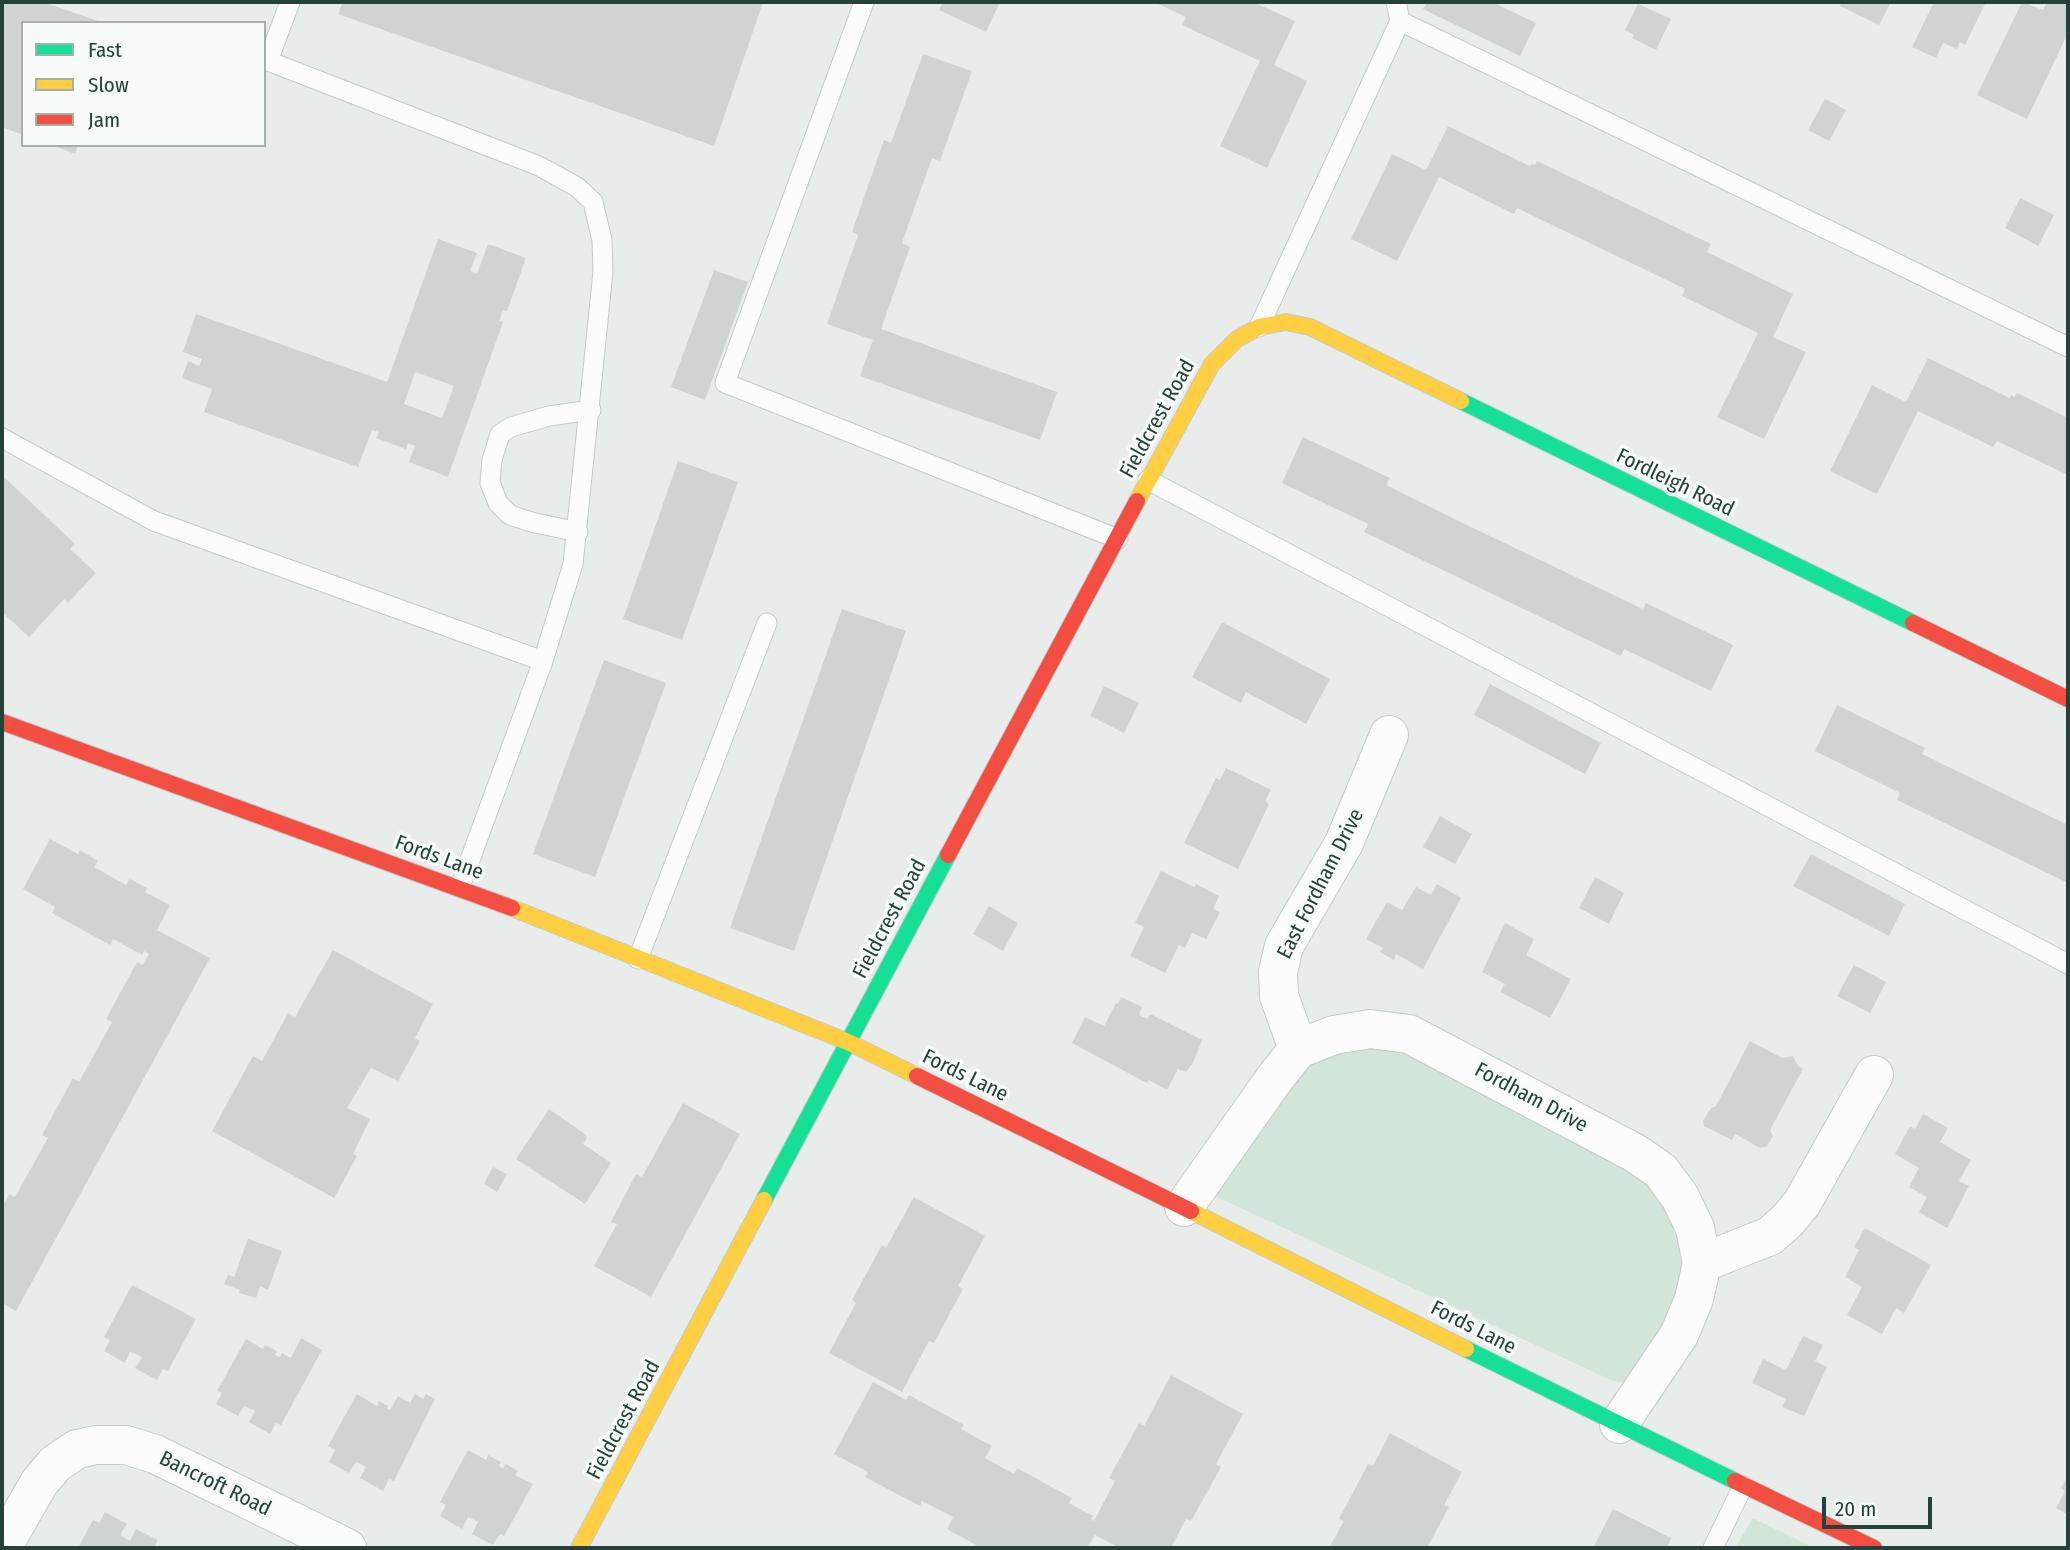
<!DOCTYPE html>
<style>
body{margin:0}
#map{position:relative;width:2070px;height:1550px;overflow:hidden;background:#e8edeb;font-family:"Fira Sans Condensed",sans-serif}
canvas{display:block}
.frame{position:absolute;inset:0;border:4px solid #24423a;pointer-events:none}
.legend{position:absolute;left:21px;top:21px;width:245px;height:126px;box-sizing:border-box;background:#f7fbf9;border:2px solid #a3b1ad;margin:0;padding:9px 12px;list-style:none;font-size:21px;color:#24423a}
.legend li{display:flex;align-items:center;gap:14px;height:35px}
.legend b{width:35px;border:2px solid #a3b1ad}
.scale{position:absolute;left:1822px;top:1497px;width:110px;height:32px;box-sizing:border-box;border:4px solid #24423a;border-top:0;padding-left:9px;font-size:21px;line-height:24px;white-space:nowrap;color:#24423a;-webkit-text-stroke:5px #f7fbf9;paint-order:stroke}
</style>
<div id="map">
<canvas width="2070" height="1550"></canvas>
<div class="frame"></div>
<ul class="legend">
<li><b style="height:9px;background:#16e098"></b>Fast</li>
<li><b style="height:9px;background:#ffcf43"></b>Slow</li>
<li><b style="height:9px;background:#f24e42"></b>Jam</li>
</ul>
<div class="scale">20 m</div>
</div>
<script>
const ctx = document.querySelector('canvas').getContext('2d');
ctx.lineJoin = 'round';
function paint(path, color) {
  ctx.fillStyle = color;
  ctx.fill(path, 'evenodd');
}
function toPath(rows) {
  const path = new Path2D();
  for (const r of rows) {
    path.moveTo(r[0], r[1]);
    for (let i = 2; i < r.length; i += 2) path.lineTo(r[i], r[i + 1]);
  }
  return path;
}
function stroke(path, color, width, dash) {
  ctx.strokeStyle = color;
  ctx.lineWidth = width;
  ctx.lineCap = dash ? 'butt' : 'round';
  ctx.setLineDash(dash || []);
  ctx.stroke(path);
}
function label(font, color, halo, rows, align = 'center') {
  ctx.font = font + ' "Fira Sans Condensed",sans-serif';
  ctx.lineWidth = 7;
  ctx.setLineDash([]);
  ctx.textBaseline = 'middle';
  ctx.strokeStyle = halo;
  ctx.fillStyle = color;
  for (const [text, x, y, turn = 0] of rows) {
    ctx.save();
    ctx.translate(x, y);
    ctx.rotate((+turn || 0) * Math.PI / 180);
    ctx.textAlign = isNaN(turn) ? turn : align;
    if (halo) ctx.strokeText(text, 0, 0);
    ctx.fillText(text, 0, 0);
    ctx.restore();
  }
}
paint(toPath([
 [1341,1046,1409,1050,1665,1192,1687,1256,1668,1335,1631,1379,1622,1382,1613,1381,1204,1191,1299,1071],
 [1753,1518,1814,1548,1735,1548]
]), '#d1e6d8');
paint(toPath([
 [2,2,43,2,101,22,23,23,23,135,2,127],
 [343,2,763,2,714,146,338,14],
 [943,2,1000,2,986,32,939,10],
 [1154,2,1253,2,1295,21,1274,65,1307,81,1267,168,1220,146,1260,61,1182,25,1186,17],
 [1427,2,1492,2,1536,23,1520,56,1423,9],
 [1843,2,1891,2,1879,25,1840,6],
 [1934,2,1986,2,1965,45,1960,42,1957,49,1943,43,1936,58,1912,47],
 [2022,2,2043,10,2047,2,2068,2,2068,33,2027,119,1977,95],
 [1638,4,1671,19,1656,50,1632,38,1634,35,1625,30],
 [923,54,972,71,940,161,932,158,902,243,910,247,881,329,1057,392,1040,440,860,376,873,340,827,324,858,235,852,232,884,140,891,143],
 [1825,99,1846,110,1829,141,1808,130],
 [1448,126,1530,166,1532,164,1535,165,1537,161,1711,244,1707,252,1793,294,1773,337,1806,352,1764,439,1717,417,1758,333,1682,296,1685,289,1517,208,1514,214,1439,177,1397,261,1351,239,1392,154,1426,170],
 [52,145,78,145,75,154],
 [2020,198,2054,215,2038,246,2005,228],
 [438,239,477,253,470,271,477,274,488,244,526,258,507,311,503,310,499,321,503,322,448,477,409,462,415,446,408,443,406,449,376,438,379,432,372,430,358,467,204,412,212,389,182,378,188,361,199,366,202,359,183,352,196,314,387,382],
 [415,372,454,386,442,418,404,404],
 [714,270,748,282,705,400,671,387],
 [1928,358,2010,398,2011,395,2014,397,2017,393,2068,418,2068,475,1997,441,1993,447,1918,411,1877,494,1830,471,1872,385,1906,402],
 [1303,437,1390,478,1386,485,1473,528,1643,609,1646,603,1733,645,1711,691,1624,649,1621,656,1364,532,1368,524,1282,483],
 [678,461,738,482,682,640,623,619],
 [2,475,75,544,70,549,96,573,68,603,64,599,29,637,2,612],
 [842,609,906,631,794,951,730,928],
 [1222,622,1330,679,1306,724,1246,692,1241,703,1192,677],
 [604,660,666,683,595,877,533,854],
 [1490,684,1601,743,1585,774,1474,715],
 [1104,686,1139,703,1124,733,1090,716],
 [1837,705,1925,748,1922,754,2068,825,2068,883,1897,800,1900,793,1815,751],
 [1226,768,1271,790,1265,801,1269,804,1238,869,1184,843,1216,778,1220,780],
 [1440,816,1472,834,1455,864,1423,847],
 [50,839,78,854,80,850,98,861,94,867,126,885,130,879,147,888,145,892,170,905,157,930,210,958,16,1311,2,1303,2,1208,9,1194,15,1197,48,1138,42,1135,73,1078,79,1082,112,1022,106,1019,137,962,143,965,149,954,144,951,142,955,113,939,110,945,52,913,55,907,23,889],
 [1811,854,1905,904,1889,936,1793,886],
 [1161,871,1194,887,1196,884,1219,896,1213,909,1220,912,1206,939,1192,933,1185,948,1179,945,1165,973,1130,956,1144,927,1135,923],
 [1595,877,1624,893,1609,924,1579,908],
 [1437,884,1461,898,1423,969,1396,954,1394,960,1380,952,1383,948,1366,939,1387,902,1402,910,1416,887,1431,895],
 [989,906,1018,923,1003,951,973,934],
 [1505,923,1534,939,1526,955,1571,979,1550,1018,1500,992,1505,984,1482,972],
 [333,950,433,1004,415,1038,420,1041,398,1081,371,1068,347,1108,370,1119,353,1154,357,1156,334,1198,212,1131,253,1056,262,1061,288,1013,295,1017],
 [1854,965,1886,982,1870,1013,1837,996],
 [1121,997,1142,1007,1139,1015,1147,1019,1150,1014,1202,1040,1193,1063,1186,1072,1178,1069,1167,1090,1149,1080,1147,1083,1072,1043,1085,1017,1104,1026,1116,1003,1118,1004],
 [1750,1041,1782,1058,1793,1056,1798,1066,1803,1069,1770,1130,1773,1136,1767,1146,1760,1148,1735,1134,1732,1140,1704,1126,1703,1121,1711,1108,1716,1106],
 [683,1103,740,1134,651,1297,594,1266,617,1224,611,1222,636,1174,642,1177],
 [549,1109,585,1134,587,1138,583,1144,611,1163,585,1204,516,1159],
 [1923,1114,1948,1128,1940,1142,1971,1160,1959,1181,1969,1186,1947,1228,1919,1212,1927,1197,1909,1187,1919,1168,1895,1154,1910,1126,1915,1129],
 [493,1167,507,1174,497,1192,484,1184],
 [914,1197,985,1236,958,1286,963,1289,934,1343,929,1341,902,1392,829,1353,856,1303,852,1300,882,1245,886,1248],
 [1865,1228,1931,1265,1904,1313,1896,1308,1882,1334,1847,1315,1862,1287,1845,1277,1859,1250,1854,1247],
 [248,1239,282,1251,268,1290,260,1286,256,1298,239,1293,240,1290,224,1284,228,1275,234,1277],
 [132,1285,196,1319,168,1371,163,1369,157,1380,135,1368,142,1358,136,1354,130,1352,125,1363,104,1351,110,1340,104,1337],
 [1803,1336,1823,1345,1815,1361,1827,1367,1804,1416,1782,1407,1786,1399,1752,1383,1763,1359,1786,1370],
 [301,1338,322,1350,281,1425,276,1423,270,1434,249,1422,255,1411,249,1408,244,1406,238,1416,216,1404,222,1393,217,1391,246,1339,263,1349,265,1345,277,1351,275,1355,280,1357,282,1353,291,1358],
 [1171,1375,1243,1414,1216,1464,1221,1467,1191,1521,1186,1519,1171,1548,1120,1548,1095,1535,1087,1548,974,1548,976,1545,947,1529,953,1517,922,1501,920,1506,865,1477,868,1472,834,1454,873,1382,906,1400,909,1395,964,1425,961,1429,992,1446,985,1458,1014,1474,1017,1468,1072,1498,1069,1503,1093,1516,1091,1519,1094,1521,1115,1481,1109,1478,1139,1423,1144,1426],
 [357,1394,377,1406,379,1401,388,1406,387,1409,390,1410,398,1396,410,1403,415,1394,423,1399,426,1394,435,1399,394,1481,389,1479,383,1491,360,1478,366,1467,361,1464,356,1462,349,1473,329,1462,335,1450,328,1446],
 [1390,1433,1462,1472,1444,1505,1449,1507,1427,1548,1329,1548,1344,1521,1339,1519,1368,1464,1373,1466],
 [468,1450,486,1460,488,1455,501,1462,499,1466,503,1469,505,1464,508,1465,518,1471,515,1475,533,1484,504,1536,500,1534,493,1545,472,1534,478,1522,468,1517,462,1529,440,1516,446,1505,440,1502],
 [2068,1475,2068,1515,2056,1508,2065,1491,2061,1488],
 [1613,1509,1671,1538,1667,1548,1593,1548],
 [105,1512,127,1524,120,1535,130,1541,136,1529,158,1540,154,1548,78,1548,93,1520,99,1523]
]), '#cfd4d2');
const lane = toPath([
 [290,2,268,61,539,166,577,187,593,202,602,240,603,272,573,564,543,661,460,887],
 [864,2,725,383,1118,539],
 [1400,21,2068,347],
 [1259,327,1400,21,1396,2],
 [2,438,154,521,543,661],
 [1148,480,2068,964],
 [578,532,531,522,510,515,498,503,490,483,492,460,500,434,511,427,549,416,591,410],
 [638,959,767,623],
 [1713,1548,1743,1486]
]);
const street = toPath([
 [1298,1049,1334,1035,1370,1029,1409,1034,1635,1153,1661,1171,1680,1197,1695,1228,1702,1263],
 [1184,1207,1275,1078,1298,1049,1279,996,1278,972,1284,946,1344,843,1389,735],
 [1619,1424,1679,1335,1694,1299,1702,1263,1770,1236,1788,1220,1802,1203,1874,1075],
 [2,1548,39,1483,55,1464,77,1449,96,1445,126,1445,155,1454,347,1548]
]);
const fast = toPath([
 [1461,401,1913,623],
 [764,1200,948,855],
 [1466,1349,1735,1481]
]);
const slow = toPath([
 [1137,501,1212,364,1237,339,1259,327,1286,322,1310,327,1461,401],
 [512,908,848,1042,917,1076],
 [1191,1211,1466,1349],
 [579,1548,764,1200]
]);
const jam = toPath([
 [1913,623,2068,699],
 [2,722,512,908],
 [948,855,1137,501],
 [917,1076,1191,1211],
 [1735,1481,1874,1548]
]);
stroke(lane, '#c5cac8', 21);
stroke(street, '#c5cac8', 40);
stroke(fast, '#c3cbc8', 18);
stroke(slow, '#c3cbc8', 18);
stroke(jam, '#c3cbc8', 18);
stroke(lane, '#fcfcfc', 19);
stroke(street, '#fcfcfc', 38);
stroke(fast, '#16e098', 16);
stroke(slow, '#ffcf43', 16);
stroke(jam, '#f24e42', 16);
label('21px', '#24423a', '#f7fbf9', [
 ["Fieldcrest Road",1158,419,-61],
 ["Fordleigh Road",1675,483,26],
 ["Fords Lane",439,858,20],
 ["East Fordham Drive",1321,884,-63],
 ["Fieldcrest Road",890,919,-62],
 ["Fords Lane",965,1076,26],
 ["Fordham Drive",1531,1098,28],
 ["Fords Lane",1473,1328,27],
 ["Fieldcrest Road",624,1420,-62],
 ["Bancroft Road",215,1484,26]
]);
</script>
